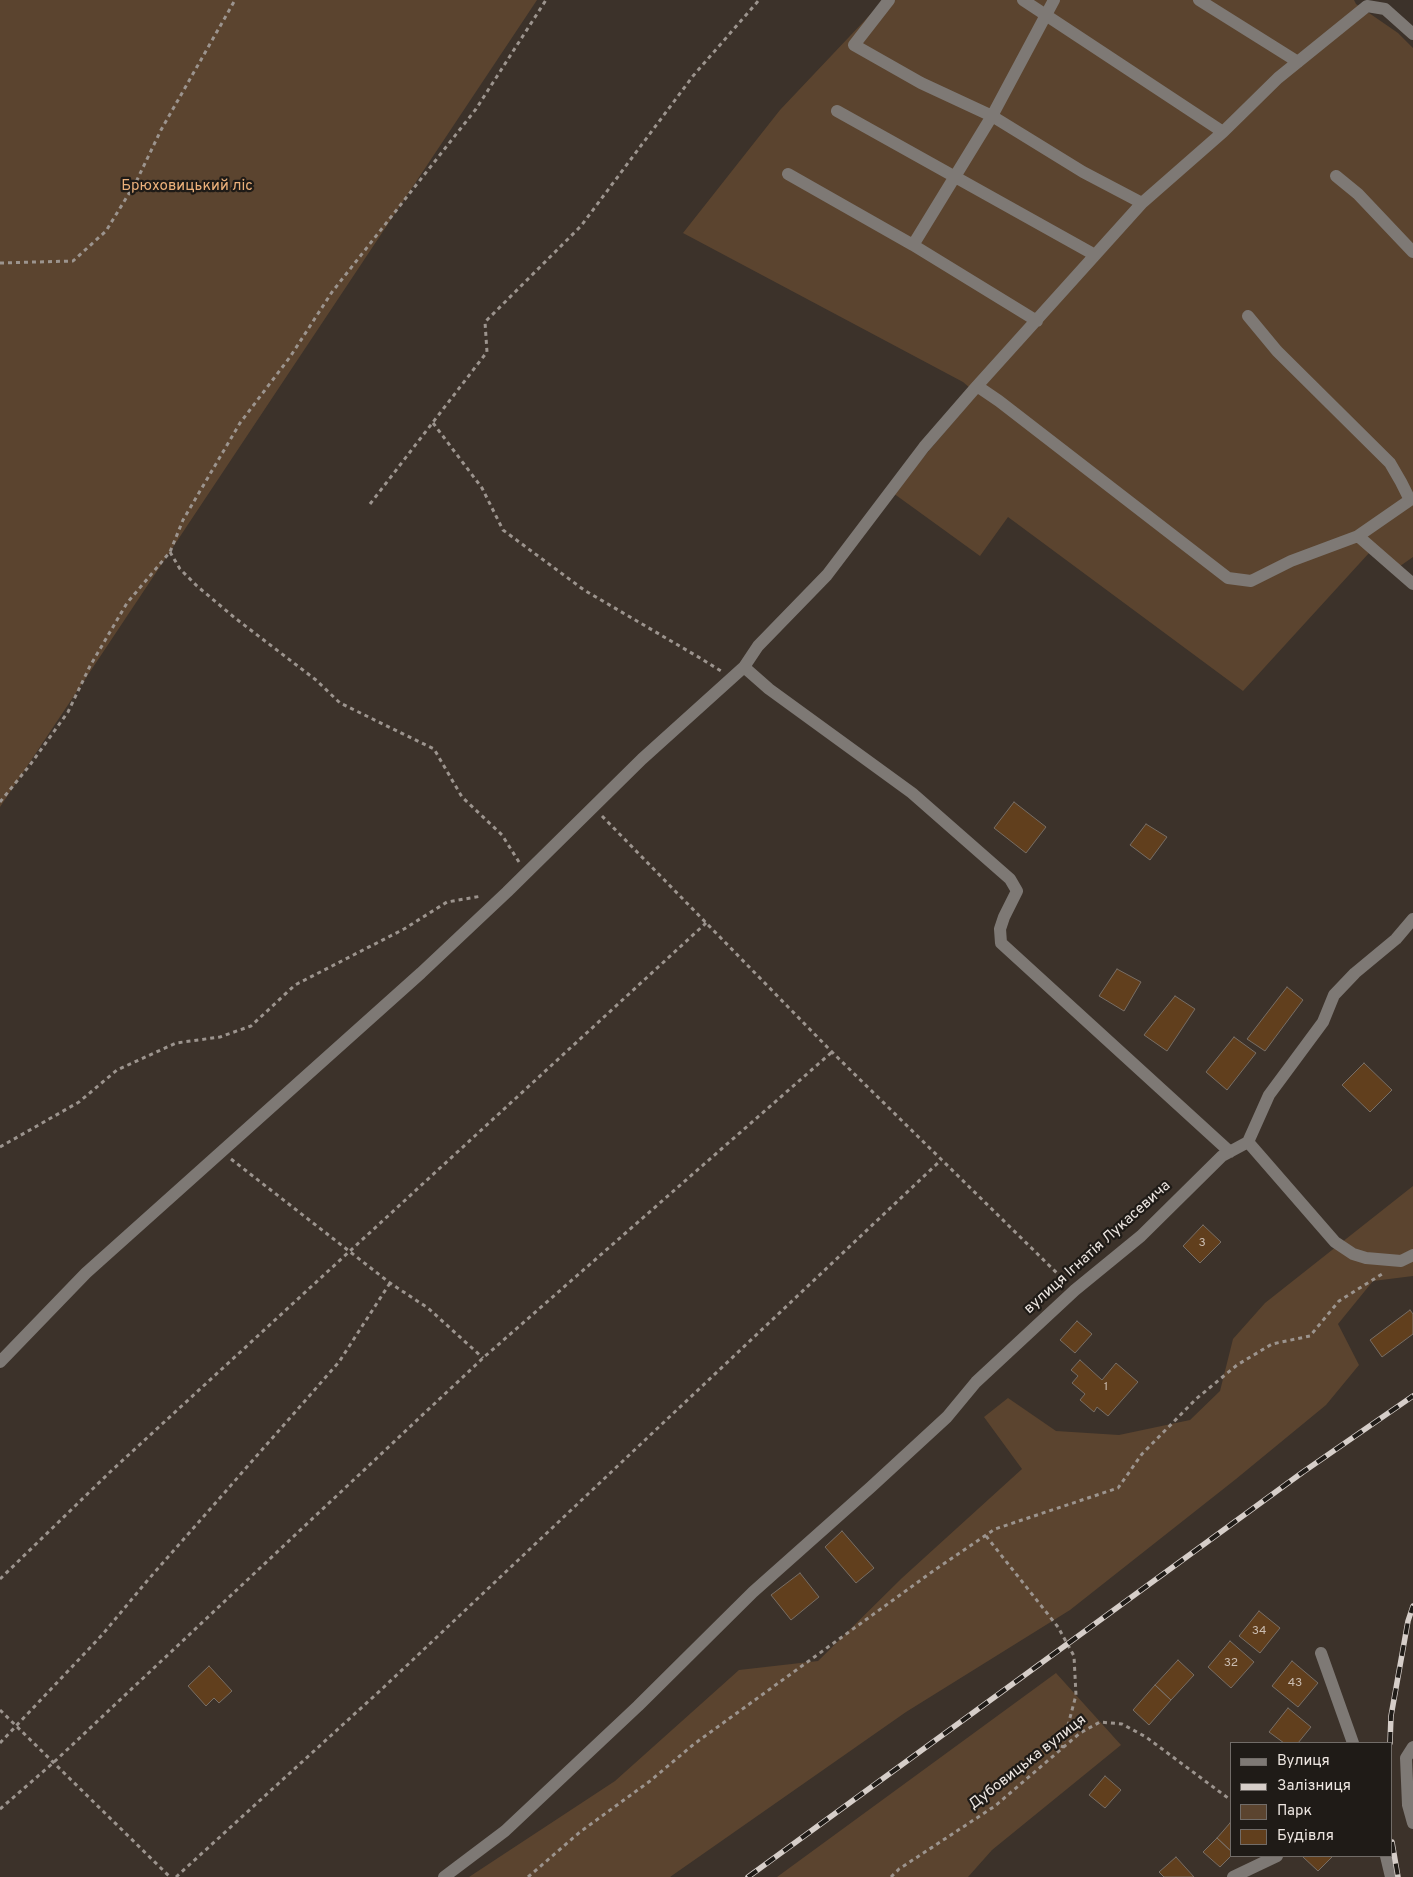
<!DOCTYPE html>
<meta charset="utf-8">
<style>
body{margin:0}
#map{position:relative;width:1413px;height:1877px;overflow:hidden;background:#3c322a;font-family:Overpass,sans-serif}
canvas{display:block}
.legend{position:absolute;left:1230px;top:1742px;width:162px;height:115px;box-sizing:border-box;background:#1f1b17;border:1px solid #716c68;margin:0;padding:6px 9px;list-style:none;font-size:15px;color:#ede6e1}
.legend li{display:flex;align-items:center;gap:10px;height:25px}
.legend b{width:25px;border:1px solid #716c68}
</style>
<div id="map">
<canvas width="1413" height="1877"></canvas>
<ul class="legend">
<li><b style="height:6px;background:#7e7975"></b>Вулиця</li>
<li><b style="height:6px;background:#d6cec9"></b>Залізниця</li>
<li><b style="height:14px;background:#5b442f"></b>Парк</li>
<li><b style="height:14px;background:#613f1d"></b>Будівля</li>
</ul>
</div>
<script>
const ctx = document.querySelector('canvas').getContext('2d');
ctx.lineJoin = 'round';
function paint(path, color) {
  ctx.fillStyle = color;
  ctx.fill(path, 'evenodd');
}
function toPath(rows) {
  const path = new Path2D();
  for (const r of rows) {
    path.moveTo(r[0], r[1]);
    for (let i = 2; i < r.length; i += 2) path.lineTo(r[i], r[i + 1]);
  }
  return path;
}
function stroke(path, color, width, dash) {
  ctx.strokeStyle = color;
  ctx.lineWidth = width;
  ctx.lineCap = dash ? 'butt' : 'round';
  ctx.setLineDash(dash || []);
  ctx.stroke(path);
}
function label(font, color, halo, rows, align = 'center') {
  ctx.font = font + ' Overpass,sans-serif';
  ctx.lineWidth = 4.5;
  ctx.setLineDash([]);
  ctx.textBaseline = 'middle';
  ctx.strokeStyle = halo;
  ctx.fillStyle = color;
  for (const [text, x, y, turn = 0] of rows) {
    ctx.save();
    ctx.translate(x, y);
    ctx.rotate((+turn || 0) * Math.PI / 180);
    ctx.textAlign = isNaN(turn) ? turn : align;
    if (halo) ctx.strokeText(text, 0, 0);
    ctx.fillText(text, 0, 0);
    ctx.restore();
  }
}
paint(toPath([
 [0,0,537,0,0,807],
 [884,0,1354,0,1356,4,1398,33,1413,48,1413,557,1393,571,1369,553,1243,691,1008,517,980,556,893,493,977,394,963,382,683,233,780,110],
 [1413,1186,1413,1276,1373,1281,1338,1324,1359,1365,1326,1405,1236,1479,1070,1610,906,1712,670,1877,469,1877,615,1781,739,1670,818,1661,902,1578,1022,1469,984,1417,1008,1398,1056,1431,1119,1435,1190,1420,1220,1391,1233,1339,1265,1303],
 [1056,1673,1121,1745,992,1850,968,1877,777,1877]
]), '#5b442f');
const building = toPath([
 [1014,802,1046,827,1026,853,994,828,1014,802],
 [1146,824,1167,837,1150,860,1130,845,1146,824],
 [1117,969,1141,982,1124,1011,1099,996,1117,969],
 [1287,987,1303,1000,1265,1051,1247,1039,1287,987],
 [1175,996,1195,1009,1167,1051,1144,1035,1175,996],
 [1234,1037,1256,1053,1227,1090,1206,1072,1234,1037],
 [1364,1063,1392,1090,1370,1112,1342,1085,1364,1063],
 [1203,1225,1221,1242,1200,1263,1183,1246,1203,1225],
 [1410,1310,1413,1314,1413,1334,1382,1357,1370,1340,1410,1310],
 [1077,1321,1092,1334,1075,1353,1060,1340,1077,1321],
 [1080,1360,1102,1380,1116,1363,1138,1382,1108,1416,1097,1407,1094,1412,1080,1400,1085,1394,1072,1383,1078,1376,1071,1370,1080,1360],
 [842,1531,874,1568,856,1583,825,1547,842,1531],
 [800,1573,819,1597,791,1620,771,1595,800,1573],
 [1259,1611,1280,1628,1260,1653,1239,1636,1259,1611],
 [1230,1641,1254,1662,1231,1688,1208,1667,1230,1641],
 [1178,1660,1194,1675,1171,1700,1155,1685,1178,1660],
 [1292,1661,1318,1683,1298,1707,1272,1686,1292,1661],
 [209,1666,232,1691,219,1703,214,1698,206,1706,188,1686,209,1666],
 [1155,1685,1171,1700,1149,1725,1133,1710,1155,1685],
 [1288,1708,1311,1727,1298,1743,1284,1743,1269,1732,1288,1708],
 [1105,1776,1121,1790,1105,1808,1089,1795,1105,1776],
 [1230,1823,1232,1825,1232,1852,1217,1838,1230,1823],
 [1217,1838,1232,1852,1232,1855,1220,1867,1203,1852,1217,1838],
 [1304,1856,1333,1856,1318,1871,1303,1857,1304,1856],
 [1176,1857,1194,1877,1164,1877,1159,1872,1176,1857]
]);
paint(building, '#613f1d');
stroke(building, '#786e65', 1);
stroke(toPath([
 [0,263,73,261,106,231,136,182,161,130,235,0],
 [433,423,482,488,503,530,584,590,700,658,721,671],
 [370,504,487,352,485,322,581,226,693,76,759,0],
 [170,552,180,569,197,586,235,618,316,680,340,703,434,749,462,797,502,835,519,862],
 [0,802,30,765,68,712,90,666,127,603,170,552,183,520,240,423,290,357,332,292,476,109,546,0],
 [602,816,832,1052,1065,1281],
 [0,1147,79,1102,117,1070,176,1043,220,1037,251,1026,295,985,404,929,447,902,482,896],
 [231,1159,390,1283,428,1308,483,1358],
 [986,1536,1058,1627,1074,1656,1076,1695,1062,1748],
 [0,1579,110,1472,706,923],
 [0,1710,170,1877],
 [0,1743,102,1635,147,1581,339,1362,390,1283],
 [0,1809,53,1763,483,1358,832,1052],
 [176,1877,383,1688,941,1160],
 [528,1877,580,1832,650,1781,694,1744,936,1569,995,1529,1118,1488,1142,1454,1196,1399,1237,1365,1272,1344,1310,1336,1339,1301,1382,1274],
 [891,1877,899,1869,995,1806,1080,1733,1100,1722,1122,1724,1146,1737,1232,1801]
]), '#9c948e', 3, [4, 4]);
stroke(toPath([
 [889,0,854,45,921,83,992,116,1083,172,1142,203],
 [1023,0,1223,132],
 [1199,0,1298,62],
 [837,111,1095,255],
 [788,174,913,245,1037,321],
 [1336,176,1358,194,1413,252],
 [913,245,992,116,1054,0],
 [977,386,1142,203,1223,132,1278,78,1367,6,1385,9,1413,34],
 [1358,536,1413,584],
 [744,667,769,689,912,793,1010,879,1017,891,1004,917,1000,929,1001,943,1230,1152],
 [1248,1142,1335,1242,1353,1254,1366,1258,1401,1261,1413,1255],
 [0,1362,86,1273,421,973,507,892,642,759,744,667,758,646,827,575,924,447,977,386,999,401,1228,578,1251,581,1291,561,1358,536,1410,500,1401,482,1390,463,1277,351,1248,316],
 [1321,1653,1353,1743],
 [1413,1747,1406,1758,1408,1805,1413,1823],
 [1386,1856,1391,1877],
 [444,1877,505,1831,638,1706,753,1592,871,1487,947,1417,976,1382,1075,1290,1141,1236,1222,1156,1248,1142,1269,1095,1323,1022,1334,995,1355,973,1396,939,1413,919],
 [1233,1877,1277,1856]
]), '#7e7975', 12);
const rail = toPath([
 [1390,1743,1391,1716,1408,1621,1413,1606],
 [1392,1842,1398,1877],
 [748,1877,1303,1472,1413,1396]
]);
stroke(rail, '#d6cec9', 5.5);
stroke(rail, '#1f1b17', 4, [11]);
label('12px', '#cabcb0', null, [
 ["3",1202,1244],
 ["1",1106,1388],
 ["34",1259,1632],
 ["32",1231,1664],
 ["43",1295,1684]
]);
label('15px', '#ebb07a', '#1f1b17', [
 ["Брюховицький ліс",187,187]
]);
label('15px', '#ede6e1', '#1f1b17', [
 ["вулиця Ігнатія Лукасевича",1098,1248,-42],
 ["Дубовицька вулиця",1028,1763,-38]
]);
</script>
